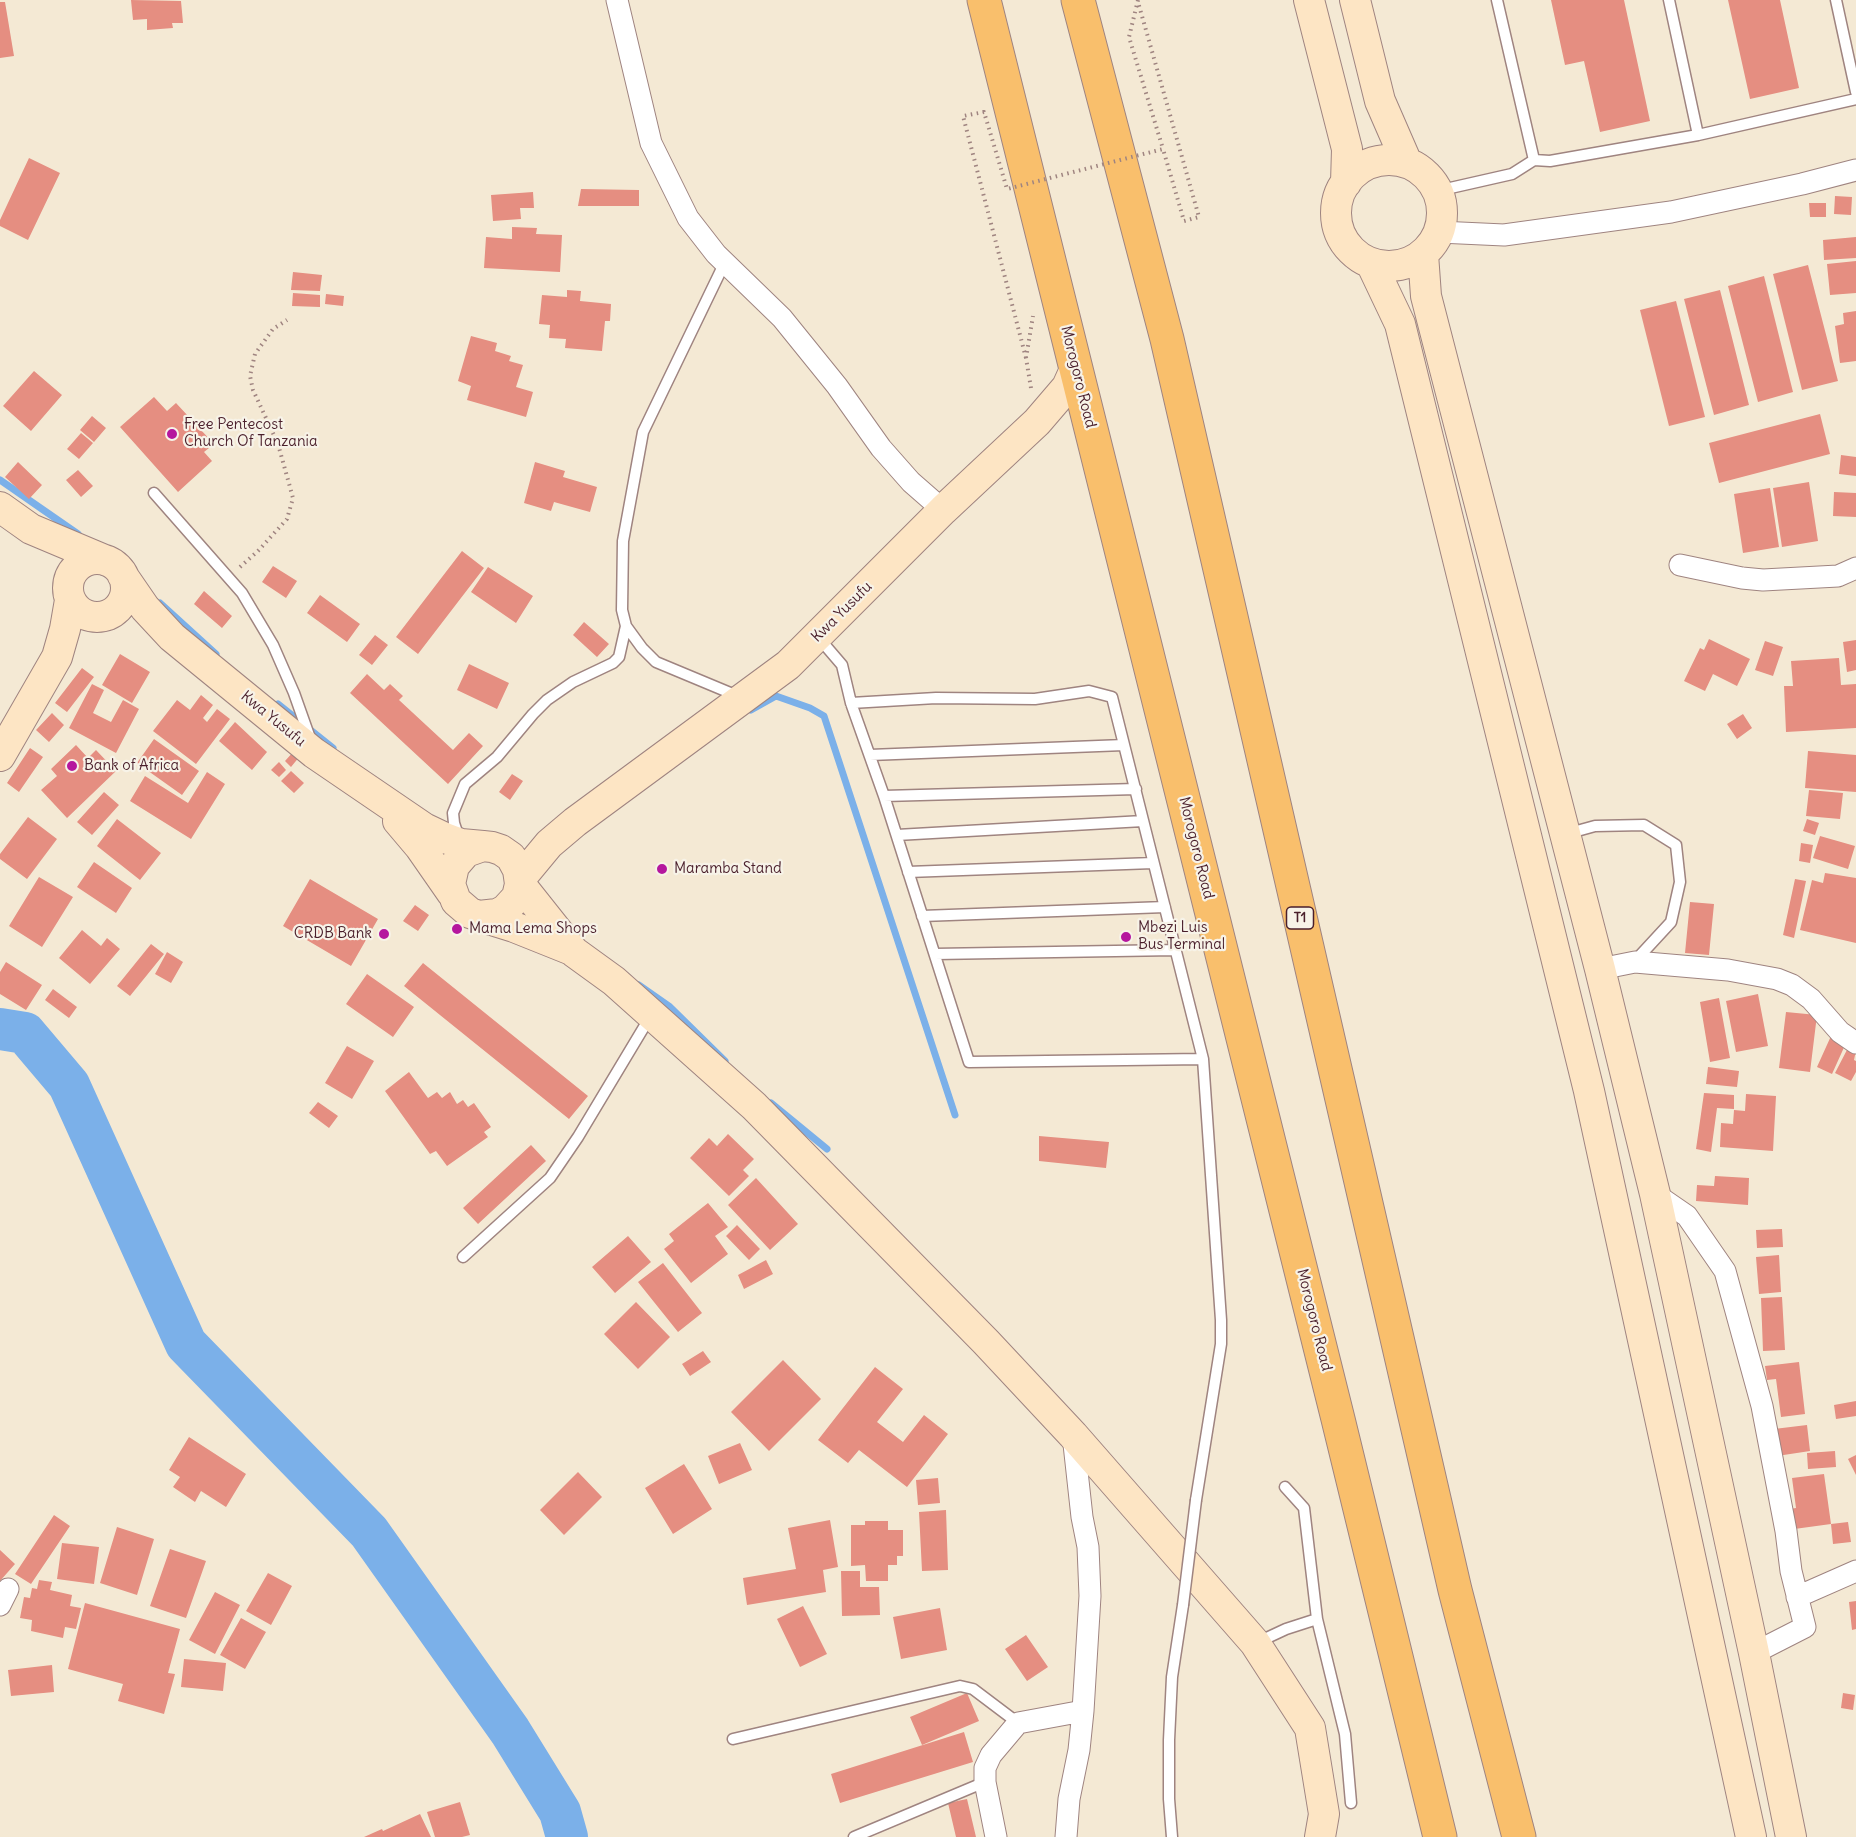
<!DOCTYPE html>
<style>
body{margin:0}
canvas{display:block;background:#f4e9d4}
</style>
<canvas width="1856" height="1837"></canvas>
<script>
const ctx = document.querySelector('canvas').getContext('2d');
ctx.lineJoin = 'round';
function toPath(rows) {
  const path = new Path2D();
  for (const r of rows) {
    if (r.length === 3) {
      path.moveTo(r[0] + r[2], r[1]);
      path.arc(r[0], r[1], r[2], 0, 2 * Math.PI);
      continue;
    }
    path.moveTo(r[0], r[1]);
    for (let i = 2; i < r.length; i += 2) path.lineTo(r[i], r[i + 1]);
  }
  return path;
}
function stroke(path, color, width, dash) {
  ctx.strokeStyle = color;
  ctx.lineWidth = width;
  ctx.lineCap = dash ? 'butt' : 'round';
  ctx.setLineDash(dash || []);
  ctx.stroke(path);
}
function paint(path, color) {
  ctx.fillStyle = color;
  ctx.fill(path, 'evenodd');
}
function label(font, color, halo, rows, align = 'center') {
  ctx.font = font + ' Delius,sans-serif';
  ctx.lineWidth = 4.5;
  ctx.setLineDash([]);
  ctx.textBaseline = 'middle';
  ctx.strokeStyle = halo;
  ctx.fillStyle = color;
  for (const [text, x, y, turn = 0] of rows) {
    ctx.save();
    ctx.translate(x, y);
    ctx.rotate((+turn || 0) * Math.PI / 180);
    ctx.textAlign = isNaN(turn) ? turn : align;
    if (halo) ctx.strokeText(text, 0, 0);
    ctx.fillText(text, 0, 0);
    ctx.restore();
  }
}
stroke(toPath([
 [0,480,78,534],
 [160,603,216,654],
 [278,704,333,748],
 [751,710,776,696,810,708,824,716,955,1115],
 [639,985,669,1006,725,1061],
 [771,1103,827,1149]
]), '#7bb0e9', 7);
stroke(toPath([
 [0,1029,25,1033,69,1085,186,1344,369,1532,510,1731,560,1812,567,1837]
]), '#7bb0e9', 42);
paint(toPath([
 [131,0,181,1,183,23,172,23,173,28,147,30,147,19,133,20],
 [1551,0,1624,0,1650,121,1600,132,1584,61,1565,65],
 [1728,0,1780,0,1799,88,1750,99],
 [0,2,5,2,14,56,0,58],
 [29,158,60,173,28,240,0,226,0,220],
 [581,189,639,190,639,206,578,206],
 [533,192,534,208,520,208,521,219,493,221,491,195],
 [1835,196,1852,197,1851,215,1834,214],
 [1809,203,1826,203,1826,217,1810,217],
 [512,227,537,228,536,234,562,235,560,272,484,268,486,237,512,239],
 [1856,237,1856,258,1824,260,1823,240],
 [1856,261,1856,293,1830,295,1827,264],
 [1808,265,1838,381,1802,390,1773,274],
 [293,272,322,275,320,291,291,290],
 [1764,276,1793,392,1758,402,1728,286],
 [567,290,581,291,580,301,611,304,610,321,605,321,602,351,565,348,566,339,549,338,550,325,539,324,542,295,567,297],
 [1720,290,1749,405,1714,415,1684,299],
 [293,293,320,295,320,307,292,306],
 [326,294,344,296,343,306,325,304],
 [1676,301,1705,417,1669,426,1640,310],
 [1856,311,1856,361,1840,363,1835,326,1844,324,1843,313],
 [471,336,497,343,495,351,511,356,509,361,523,365,516,387,533,392,526,417,467,400,471,386,458,381],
 [34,371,62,395,31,431,3,406],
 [154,397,167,411,176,403,214,444,204,452,212,461,178,492,120,427],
 [1820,414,1830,454,1719,483,1709,443],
 [92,416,106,428,94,442,80,430],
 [81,433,93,443,79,459,67,449],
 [1841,455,1856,457,1856,476,1839,474],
 [18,462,42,485,29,499,5,477],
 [535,462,565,471,563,477,597,487,590,512,554,502,551,511,524,503],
 [78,470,93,486,81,497,66,480],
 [1809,482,1818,541,1782,547,1773,488],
 [1770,488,1779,547,1743,553,1734,494],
 [1834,492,1856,493,1856,517,1833,516],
 [462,551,484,568,418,654,396,637],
 [273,566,297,581,286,598,262,582],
 [488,567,533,596,516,623,471,592],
 [204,591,232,616,222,628,194,604],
 [320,595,360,624,347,642,307,613],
 [584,622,609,644,597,657,573,635],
 [375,635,388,645,372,665,359,655],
 [1709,639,1750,659,1737,686,1713,674,1705,691,1684,681,1700,648,1704,650],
 [1856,640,1856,670,1847,672,1843,642],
 [1765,641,1783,647,1773,676,1755,670],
 [120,654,150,672,132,703,102,685],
 [1839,658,1841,685,1856,684,1856,728,1786,732,1784,686,1793,686,1791,661],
 [469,664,509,683,497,709,457,690],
 [82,668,94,677,67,712,55,703],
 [367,674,384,690,390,684,403,696,399,700,453,750,469,733,483,746,448,784,350,693],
 [92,684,104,690,93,713,111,722,123,700,139,709,116,753,69,728],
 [201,695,213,705,203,718,207,722,217,709,230,719,196,764,153,731,177,700,190,710],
 [52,713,64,725,49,742,36,730],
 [1743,714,1752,728,1737,739,1727,724],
 [235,722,267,752,252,770,219,741],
 [154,739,199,771,182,795,137,763],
 [76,745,88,758,96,750,116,771,67,818,41,790,57,776,51,769],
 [30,748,43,757,19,792,7,783],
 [294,751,300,756,291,767,285,761],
 [1808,751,1856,755,1856,792,1805,788],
 [279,762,286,770,279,777,271,770],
 [291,771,304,783,294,793,281,781],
 [207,772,225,784,191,839,130,801,145,776,188,803],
 [512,774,523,781,510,800,499,792],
 [1809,790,1843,793,1840,819,1806,816],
 [104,792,119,805,92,835,77,822],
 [28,817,57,839,27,879,0,859,0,854],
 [117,819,161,853,140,880,97,846],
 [1807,819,1819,823,1815,835,1803,831],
 [1820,836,1855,846,1848,869,1813,858],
 [1801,843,1813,845,1810,863,1799,861],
 [94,862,132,888,116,913,77,887],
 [1825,873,1856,878,1856,943,1800,930,1812,880,1823,883],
 [39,877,73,897,42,947,9,926],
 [310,879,378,919,351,966,283,926],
 [1795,879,1806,881,1794,938,1783,935],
 [1690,902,1714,904,1709,955,1685,953],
 [415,905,429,915,418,931,403,921],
 [82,930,101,946,107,938,120,949,90,984,59,958],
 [151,944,164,954,130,996,117,986],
 [167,952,183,962,171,983,155,974],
 [6,962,42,985,26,1010,0,994,0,972],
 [423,963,588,1096,569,1119,404,986],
 [367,974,414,1007,393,1037,346,1004],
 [53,989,77,1007,69,1018,45,1000],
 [1758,994,1768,1046,1736,1052,1726,1001],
 [1719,998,1730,1058,1710,1062,1700,1002],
 [1786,1012,1817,1015,1810,1072,1779,1068],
 [1831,1036,1846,1043,1832,1074,1817,1067],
 [347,1046,374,1061,352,1099,325,1083],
 [1849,1046,1856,1050,1854,1060,1856,1061,1856,1072,1851,1081,1835,1073],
 [1708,1067,1739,1071,1737,1087,1706,1084],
 [409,1072,428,1098,437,1092,442,1098,450,1092,457,1104,463,1100,468,1107,474,1103,491,1127,484,1132,488,1137,447,1166,436,1151,430,1154,385,1091],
 [1704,1093,1734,1095,1734,1109,1717,1108,1711,1152,1696,1149],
 [1746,1094,1776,1096,1773,1151,1720,1147,1721,1123,1733,1124,1734,1110,1745,1111],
 [318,1102,338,1116,329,1128,309,1113],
 [728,1134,754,1159,743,1170,749,1176,729,1196,690,1158,709,1138,717,1146],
 [1039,1136,1109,1142,1106,1168,1039,1161],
 [531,1145,546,1161,478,1224,463,1208],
 [1715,1176,1749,1178,1748,1205,1696,1201,1697,1185,1714,1186],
 [756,1178,798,1224,770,1250,728,1205],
 [708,1203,728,1227,715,1236,728,1254,691,1283,664,1249,674,1241,669,1234],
 [737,1225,760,1249,749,1260,726,1236],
 [1782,1229,1783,1247,1757,1248,1756,1230],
 [628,1236,651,1262,615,1293,592,1267],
 [1779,1255,1781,1292,1759,1294,1756,1257],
 [766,1260,773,1274,744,1289,738,1275],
 [663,1263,702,1313,678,1332,638,1282],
 [1782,1297,1785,1350,1763,1351,1761,1298],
 [636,1302,670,1337,638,1369,604,1334],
 [703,1351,711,1362,690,1376,682,1364],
 [783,1360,821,1399,769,1451,731,1412],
 [1799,1362,1805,1414,1781,1417,1776,1379,1767,1380,1765,1366],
 [875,1367,903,1389,877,1422,903,1442,924,1415,948,1434,907,1487,859,1450,848,1463,818,1440],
 [1856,1401,1856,1416,1836,1419,1834,1405],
 [1807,1425,1810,1451,1777,1456,1774,1429],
 [189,1437,246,1474,226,1507,201,1491,195,1502,173,1487,180,1477,169,1470],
 [740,1443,752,1470,719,1484,708,1456],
 [1835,1451,1836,1467,1808,1469,1807,1453],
 [1856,1455,1856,1475,1848,1459],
 [684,1464,712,1509,673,1534,645,1488],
 [578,1472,602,1497,564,1535,540,1510],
 [1824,1474,1831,1524,1787,1530,1784,1510,1796,1508,1792,1478],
 [938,1478,940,1503,918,1505,916,1480],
 [946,1510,948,1570,922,1571,919,1512],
 [54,1515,70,1526,31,1584,15,1574],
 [830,1520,838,1567,823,1570,826,1592,747,1605,743,1578,796,1569,788,1528],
 [865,1521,888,1521,888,1530,903,1530,903,1556,897,1556,897,1565,888,1565,888,1581,866,1581,865,1565,851,1566,851,1525,865,1525],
 [1848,1522,1851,1542,1833,1544,1831,1524],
 [117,1527,154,1539,137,1595,100,1583],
 [62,1543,99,1547,94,1584,57,1579],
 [170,1549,206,1561,186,1618,150,1606],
 [0,1550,15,1564,0,1581],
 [841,1571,860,1571,860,1587,879,1587,880,1615,842,1616],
 [268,1573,292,1586,271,1625,246,1611],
 [39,1580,52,1582,50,1590,72,1595,70,1606,81,1608,76,1629,65,1627,63,1638,31,1631,32,1620,20,1618,24,1597,30,1598,32,1588,37,1589],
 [215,1592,240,1605,215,1654,189,1640],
 [1856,1601,1856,1629,1852,1630,1849,1602],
 [85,1603,180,1629,168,1673,175,1674,164,1714,118,1701,123,1684,68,1669],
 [803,1606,827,1654,800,1667,777,1619],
 [940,1608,947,1650,901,1659,893,1617],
 [241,1618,266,1632,245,1669,220,1655],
 [1026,1635,1048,1667,1027,1681,1005,1649],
 [184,1659,226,1663,223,1691,181,1687],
 [52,1665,54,1692,11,1696,8,1670],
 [967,1693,979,1721,922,1745,910,1717],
 [1843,1693,1855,1695,1853,1710,1841,1708],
 [964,1732,973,1762,840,1803,831,1774],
 [967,1799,976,1837,956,1837,948,1803],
 [460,1802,470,1835,462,1837,435,1837,427,1812],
 [420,1814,431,1837,364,1837,382,1829,383,1831]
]), '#e58e81');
const lane = toPath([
 [1497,0,1534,160,1550,161,1698,135,1856,99],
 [1669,0,1698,135],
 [1836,0,1856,92],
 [1437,191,1512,174,1534,160],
 [725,262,643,432,623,541,622,610,626,626,642,648,656,662,740,697],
 [154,493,242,593,273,645,294,693,311,741],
 [818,637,842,665,851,703,884,796,969,1062,1203,1059],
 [851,703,936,698,1035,699,1089,691,1112,697,1203,1059,1221,1320,1221,1344,1196,1500],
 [870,755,1124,745],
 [884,796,1136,789],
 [1566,834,1595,826,1644,825,1676,845,1680,882,1671,922,1635,961],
 [897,835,1143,821],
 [459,838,454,823,453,813,465,784,497,757,533,714,547,700,573,682,613,663,619,657,626,626],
 [908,872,1153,863],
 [922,916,1165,907],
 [935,954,1175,950],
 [463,1257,550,1178,578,1137,650,1017],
 [1317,1619,1345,1734,1351,1803],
 [1256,1643,1286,1629,1317,1619,1304,1508,1285,1487],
 [733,1739,960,1686,973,1689,1018,1723],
 [854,1837,985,1782],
 [1172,1837,1169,1799,1169,1740,1172,1677,1183,1605]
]);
const street = toPath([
 [617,0,651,143,688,218,716,254,782,318,837,386,881,448,911,482,943,510],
 [1439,232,1504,235,1671,212,1802,184,1856,170],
 [1680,565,1742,578,1763,580,1838,576,1856,568],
 [1600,969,1635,962,1728,970,1777,979,1792,985,1811,999,1840,1032,1856,1043],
 [1655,1194,1687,1216,1725,1271,1762,1406,1786,1531,1791,1571,1805,1627,1754,1653],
 [1797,1597,1856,1571],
 [0,1605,8,1589],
 [996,1837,985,1782,985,1768,991,1755,1018,1723,1083,1711],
 [1066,1837,1069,1799,1079,1750,1083,1711,1090,1596,1088,1547,1082,1517,1073,1435]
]);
const secondary = toPath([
 [1309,0,1347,149,1346,183],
 [1355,0,1380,101,1407,163],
 [1389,213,53],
 [1423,254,1426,296,1600,969,1655,1194,1754,1653,1791,1837],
 [1371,263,1400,324,1589,1091,1751,1837],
 [0,507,31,529,107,561],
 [97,588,29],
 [123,576,145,608,172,637,314,753,424,828,445,838,461,844,483,846],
 [0,756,57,657,65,629,70,600],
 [398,821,420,847,452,893],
 [520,879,549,844,575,822,788,665,943,510,1037,422,1067,387,1076,367],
 [520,884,574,952,614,981,754,1106,986,1342,1073,1435,1255,1643,1310,1728,1324,1814,1320,1837],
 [479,916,497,914,505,910,517,897,520,884,518,870,511,857,501,850,492,847,483,846,466,852,454,866,450,884,456,901,470,913,479,916,514,927,569,949]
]);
const highway = toPath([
 [984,0,1338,1419,1440,1837],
 [1078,0,1167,339,1455,1590,1519,1837]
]);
stroke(lane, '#9f8480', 13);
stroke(street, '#9f8480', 23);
stroke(secondary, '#9f8480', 32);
stroke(highway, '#9f8480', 35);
stroke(toPath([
 [1138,0,1129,37,1163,149],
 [1031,388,1026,358,1033,316],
 [240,567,258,551,287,519,293,498,278,444,253,390,250,376,255,354,273,329,287,320]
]), '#9f8480', 4, [1.5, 4.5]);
stroke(lane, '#fff', 10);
stroke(street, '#fff', 21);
stroke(secondary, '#fde5c4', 30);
stroke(highway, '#f9bf6c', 33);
const laneBridge = toPath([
 [1183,1605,1196,1500]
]);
stroke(laneBridge, '#9f8480', 13, []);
stroke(toPath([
 [1026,358,963,116,984,112,1007,189,1163,149,1184,221,1199,217,1138,2]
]), '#9f8480', 4, [1.5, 4.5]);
stroke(laneBridge, '#fff', 10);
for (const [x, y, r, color] of [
 [172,434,6,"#b5179e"],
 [72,766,6,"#b5179e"],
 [662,869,6,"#b5179e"],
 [457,929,6,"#b5179e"],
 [384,934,6,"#b5179e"],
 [1126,937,6,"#b5179e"]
]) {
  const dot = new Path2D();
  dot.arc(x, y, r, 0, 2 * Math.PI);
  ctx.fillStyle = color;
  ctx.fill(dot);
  stroke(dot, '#f7f3e8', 2);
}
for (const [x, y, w] of [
 [1300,918,27]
]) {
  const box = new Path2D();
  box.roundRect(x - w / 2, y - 11, w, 22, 4.5);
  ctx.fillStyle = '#f7f3e8';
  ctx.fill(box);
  stroke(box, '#4a1f2b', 1.5);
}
label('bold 14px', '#4a1f2b', null, [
 ["T1",1300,918]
]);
label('15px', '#4a1f2b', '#f7f3e8', [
 ["Morogoro Road",1078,377,76],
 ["Kwa Yusufu",842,612,-45],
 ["Kwa Yusufu",273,719,39],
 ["Morogoro Road",1196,848,76],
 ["Morogoro Road",1314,1320,76]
]);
label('15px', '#4a1f2b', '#f7f3e8', [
 ["Free Pentecost",184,425],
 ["Church Of Tanzania",184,442],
 ["Bank of Africa",84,766],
 ["Maramba Stand",674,869],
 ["Mbezi Luis",1138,928],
 ["Bus Terminal",1138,945],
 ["Mama Lema Shops",469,929],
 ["CRDB Bank",372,934,"right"]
], 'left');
</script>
